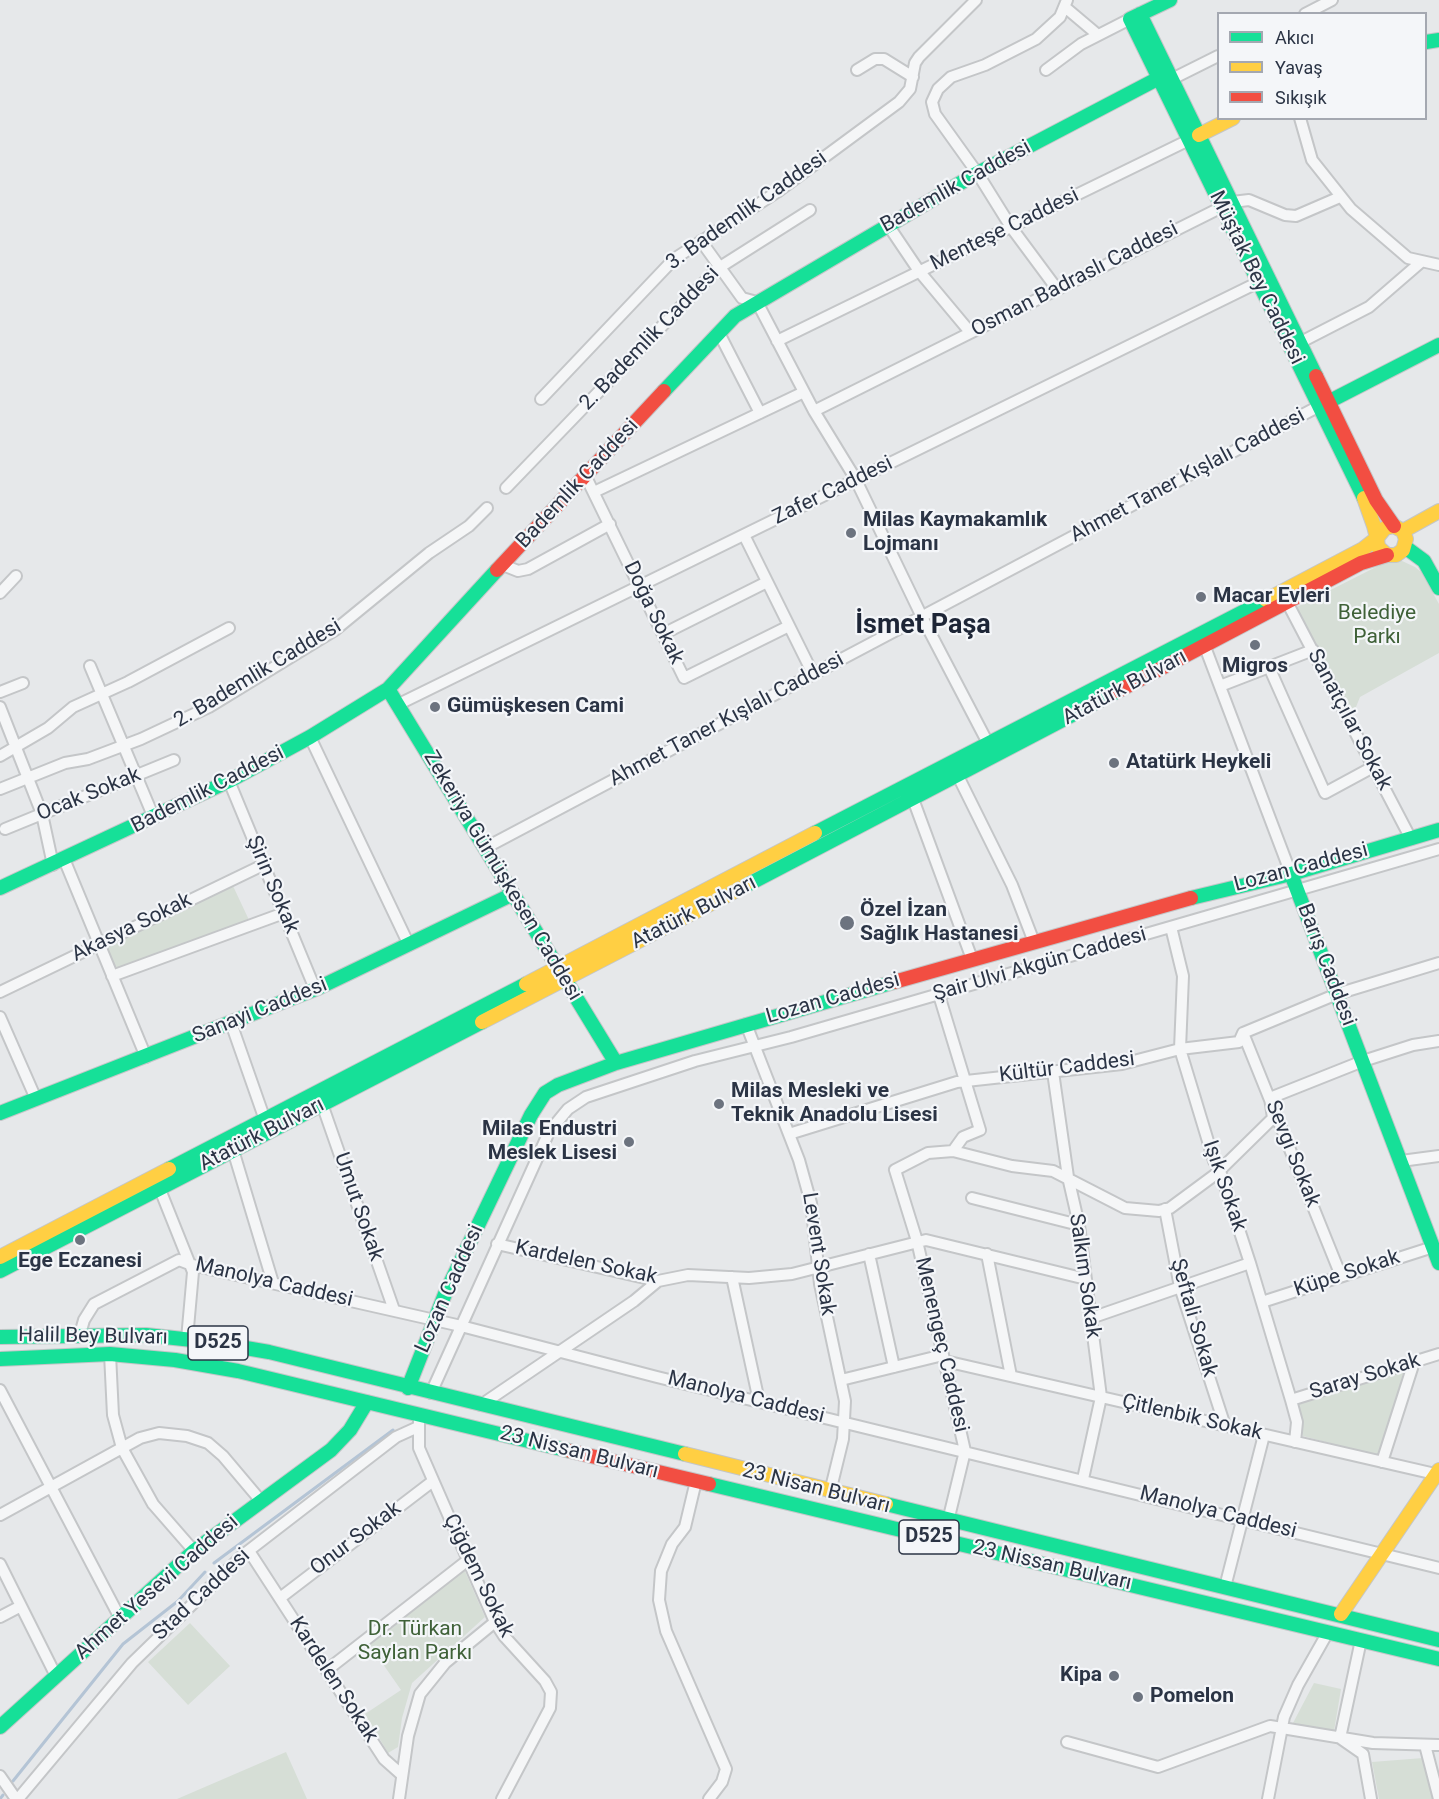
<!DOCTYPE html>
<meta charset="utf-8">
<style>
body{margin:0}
#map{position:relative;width:1439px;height:1799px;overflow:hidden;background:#e6e8ea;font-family:Roboto,sans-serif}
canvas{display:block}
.legend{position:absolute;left:1217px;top:12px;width:210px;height:108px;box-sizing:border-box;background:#f4f6f9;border:2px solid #a4a8b1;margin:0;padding:8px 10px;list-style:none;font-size:18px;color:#2b3445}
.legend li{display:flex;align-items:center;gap:12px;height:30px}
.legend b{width:30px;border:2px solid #a4a8b1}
</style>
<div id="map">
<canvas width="1439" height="1799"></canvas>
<ul class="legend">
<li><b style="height:8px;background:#16e098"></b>Akıcı</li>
<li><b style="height:8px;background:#ffcf43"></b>Yavaş</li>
<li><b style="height:8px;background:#f24e42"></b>Sıkışık</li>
</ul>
</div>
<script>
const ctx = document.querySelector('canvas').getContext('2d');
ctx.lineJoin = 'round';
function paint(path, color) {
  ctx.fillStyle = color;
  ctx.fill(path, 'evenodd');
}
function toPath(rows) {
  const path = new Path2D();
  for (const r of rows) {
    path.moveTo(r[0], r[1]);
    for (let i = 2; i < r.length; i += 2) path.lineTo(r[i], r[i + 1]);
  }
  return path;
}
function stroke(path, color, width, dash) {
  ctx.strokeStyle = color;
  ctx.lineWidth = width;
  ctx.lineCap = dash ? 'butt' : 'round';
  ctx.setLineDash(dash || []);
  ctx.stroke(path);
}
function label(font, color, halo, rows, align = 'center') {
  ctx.font = font + ' Roboto,sans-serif';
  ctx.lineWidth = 4.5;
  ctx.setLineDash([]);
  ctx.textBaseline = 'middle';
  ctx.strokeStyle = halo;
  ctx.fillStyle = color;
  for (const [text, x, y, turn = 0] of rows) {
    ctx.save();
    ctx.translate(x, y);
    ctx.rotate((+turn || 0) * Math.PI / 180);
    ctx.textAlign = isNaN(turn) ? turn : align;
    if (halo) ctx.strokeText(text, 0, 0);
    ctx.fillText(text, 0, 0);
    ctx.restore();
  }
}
paint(toPath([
 [1400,560,1415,567,1421,572,1439,604,1439,653,1360,697,1356,707,1349,711,1295,608,1384,563],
 [233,886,249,920,115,969,106,948],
 [1404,1371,1379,1456,1303,1436,1297,1404],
 [464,1569,485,1617,412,1683,402,1718,398,1747,388,1753,365,1714,401,1690,369,1644],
 [190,1623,230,1666,188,1705,148,1662],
 [1314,1683,1341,1689,1334,1731,1293,1723],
 [286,1752,307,1799,177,1799],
 [1423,1758,1434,1799,1379,1799,1372,1762]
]), '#d6ded6');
stroke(toPath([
 [214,1563,393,1430],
 [13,1781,123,1644,178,1601,205,1572],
 [0,1799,3,1795]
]), '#b4c4d5', 3);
const street = toPath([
 [1066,8,1098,35],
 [1305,14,1332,0],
 [857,70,875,59,884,59,913,77],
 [1046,70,1081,44,1130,19],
 [1172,79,1218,56],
 [1300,118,1312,160,1351,209,1408,258,1439,265],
 [888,225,919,271,970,332],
 [701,241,742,298,757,302,814,411,855,478,922,617,991,749],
 [1057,289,1011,227,978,174,935,114,932,102,938,89,951,77,985,65,1036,39,1060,17,1067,0],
 [719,333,760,413],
 [777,341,1195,137],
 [1301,342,1369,307,1421,262],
 [541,399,674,259,777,192,899,102,910,89,915,63,919,57,976,0],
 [814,411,1232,202,1249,200,1285,215,1296,216,1340,197],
 [585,475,684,678,789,626],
 [506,488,717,269,810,210],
 [594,492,804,392],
 [744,535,813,674],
 [503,565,518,571,528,569,610,524],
 [0,593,16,576],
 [1287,602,1411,839],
 [663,634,767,582],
 [1202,639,1291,874],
 [90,666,154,818],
 [1269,667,1325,793,1373,767],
 [1220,686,1313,650],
 [0,692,23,683],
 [397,705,1263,280],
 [0,707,42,814,53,865],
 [310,737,409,945],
 [0,756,48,728,73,707,128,682,229,628],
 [955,770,1012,885,1034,942],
 [229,781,315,989],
 [0,789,65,763,88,759,141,739,209,707,335,630,429,553,469,526,487,508],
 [913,799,972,959],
 [5,829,174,760],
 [485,848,1325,403],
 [64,859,146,1057],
 [1171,927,1183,976,1180,1049,1214,1161,1220,1171,1250,1263,1291,1400,1297,1422,1295,1442],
 [112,976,284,913],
 [0,992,263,865],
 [939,995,980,1130,963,1137,953,1151],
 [0,1017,36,1099],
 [231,1023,265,1120],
 [746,1024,799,1160,811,1203,820,1284,845,1401,843,1439,830,1492],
 [1243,1033,1341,1276],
 [1053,1072,1068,1177,1079,1225,1101,1397,1083,1479],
 [322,1104,394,1310],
 [789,1134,957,1082,1122,1064,1180,1049,1239,1042,1243,1033,1337,994,1439,963],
 [233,1150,273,1283],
 [1401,1161,1439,1156],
 [159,1187,193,1272,187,1339],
 [972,1198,1079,1225],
 [1165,1209,1180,1287,1225,1426],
 [497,1244,658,1281,688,1275,749,1278,792,1274,926,1240,1086,1279],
 [869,1254,894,1367],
 [987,1254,1011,1376],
 [732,1277,759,1401],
 [1262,1302,1433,1247],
 [1091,1318,1250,1263],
 [80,1334,84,1320,94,1304,179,1260,192,1265,461,1326,657,1377,1439,1568],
 [110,1354,113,1415,122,1448,153,1504,194,1551],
 [945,1361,1439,1475],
 [841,1380,943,1355],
 [0,1390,120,1618],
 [431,1393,549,1132,568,1109,586,1097,695,1061,791,1037,1439,849],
 [1291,1400,1439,1354],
 [481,1405,634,1301,658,1281],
 [419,1420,419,1448,495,1622,504,1636,545,1681,551,1692,550,1708,502,1799],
 [1382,1462,1414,1362],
 [696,1481,685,1527,672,1544,661,1571,659,1600,666,1631,726,1769,722,1782,709,1799],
 [0,1515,140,1438,159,1433,187,1436,208,1443,223,1456,261,1501],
 [948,1521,965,1451,917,1241,895,1170,928,1153,953,1151,1012,1166,1053,1171,1125,1208,1159,1211,1170,1208,1216,1174,1273,1118,1270,1098,1363,1061,1413,1045,1439,1041],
 [249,1551,384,1759,402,1775],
 [0,1564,56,1676],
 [1225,1587,1264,1435],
 [280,1598,433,1481],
 [0,1617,21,1606],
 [1361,1640,1340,1738,1363,1754,1371,1799],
 [327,1670,468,1560],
 [1067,1742,1158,1767,1270,1726,1373,1743,1439,1745],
 [1425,1745,1439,1799],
 [0,1776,16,1799],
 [18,1799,132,1663,243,1555,396,1437,418,1427],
 [399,1799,408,1736,420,1694,445,1663,495,1622],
 [1268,1799,1284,1717,1298,1685,1328,1632]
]);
const fast = toPath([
 [1170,0,1130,19,1364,498],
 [1140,14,1316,376],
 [1426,42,1439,40],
 [664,391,735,316,974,175,1159,78],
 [1330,401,1439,345],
 [1405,547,1424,561,1439,588],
 [388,689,616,1063],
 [815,833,1266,600],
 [1291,874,1439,1263],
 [745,886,1118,691],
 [0,888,229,781,310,737,388,689,497,570],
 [1191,898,1291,874,1439,830],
 [0,1113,318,988,513,894],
 [169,1169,526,984],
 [0,1271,482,1022],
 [0,1337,146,1335,211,1342,269,1352,685,1454],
 [0,1359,110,1354,175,1360,238,1371,570,1451],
 [408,1388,445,1294,531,1115,545,1093,558,1085,616,1063,894,982],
 [709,1484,1439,1659],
 [886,1504,1439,1640],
 [0,1727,194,1551,331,1450,350,1430,367,1402]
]);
const slow = toPath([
 [1199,135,1233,118],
 [1403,531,1439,511],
 [1266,600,1363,549,1377,538,1385,528,1394,526,1403,531,1406,539,1403,550,1396,555,1387,555,1378,547,1377,538,1374,526,1364,498],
 [526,984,815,833],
 [482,1022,745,886],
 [0,1257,169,1169],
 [685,1454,886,1504],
 [1341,1614,1439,1470]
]);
const jam = toPath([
 [1316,376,1376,500,1394,526],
 [497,570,664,391],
 [1118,691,1361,563,1387,555],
 [894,982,1191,898],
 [570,1451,709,1484]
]);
stroke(street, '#c4c6c8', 14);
stroke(fast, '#c4c6c8', 16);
stroke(slow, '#c4c6c8', 16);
stroke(jam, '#c4c6c8', 16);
stroke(street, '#f5f6f7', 10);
stroke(fast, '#16e098', 14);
stroke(slow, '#ffcf43', 14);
stroke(jam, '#f24e42', 14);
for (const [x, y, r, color] of [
 [851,533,6,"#6c737f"],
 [1201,597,6,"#6c737f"],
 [1255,645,6,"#6c737f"],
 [435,707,6,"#6c737f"],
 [1114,763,6,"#6c737f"],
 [847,923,8,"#6c737f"],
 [719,1104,6,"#6c737f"],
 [629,1142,6,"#6c737f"],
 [80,1240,6,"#6c737f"],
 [1114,1676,6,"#6c737f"],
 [1138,1697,6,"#6c737f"]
]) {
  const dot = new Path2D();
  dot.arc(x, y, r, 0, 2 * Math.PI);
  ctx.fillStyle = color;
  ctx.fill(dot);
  stroke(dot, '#f4f6f9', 2);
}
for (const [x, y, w] of [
 [218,1343,60],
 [929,1537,60]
]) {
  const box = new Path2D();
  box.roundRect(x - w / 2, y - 17, w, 34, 4.5);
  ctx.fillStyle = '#f4f6f9';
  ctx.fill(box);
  stroke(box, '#2b3445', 1.5);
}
label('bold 20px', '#2b3445', null, [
 ["D525",218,1343],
 ["D525",929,1537]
]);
label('21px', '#2b3445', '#f4f6f9', [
 ["Bademlik Caddesi",956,187,-29],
 ["3. Bademlik Caddesi",747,211,-35],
 ["Menteşe Caddesi",1005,230,-26],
 ["Müştak Bey Caddesi",1256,278,64],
 ["Osman Badraslı Caddesi",1075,280,-27],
 ["2. Bademlik Caddesi",650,339,-46],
 ["Ahmet Taner Kışlalı Caddesi",1188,476,-28],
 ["Bademlik Caddesi",578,484,-47],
 ["Zafer Caddesi",833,491,-26],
 ["Doğa Sokak",653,613,64],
 ["2. Bademlik Caddesi",258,674,-31],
 ["Atatürk Bulvarı",1125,688,-28],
 ["Ahmet Taner Kışlalı Caddesi",727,720,-28],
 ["Sanatçılar Sokak",1349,720,62],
 ["Bademlik Caddesi",208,790,-27],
 ["Ocak Sokak",89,795,-22],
 ["Lozan Caddesi",1301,868,-15],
 ["Zekeriya Gümüşkesen Caddesi",502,876,59],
 ["Şirin Sokak",272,885,67],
 ["Atatürk Bulvarı",694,913,-27],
 ["Akasya Sokak",132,928,-26],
 ["Şair Ulvi Akgün Caddesi",1040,965,-16],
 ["Barış Caddesi",1326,965,69],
 ["Lozan Caddesi",833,999,-16],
 ["Sanayi Caddesi",260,1011,-22],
 ["Kültür Caddesi",1067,1068,-7],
 ["Atatürk Bulvarı",262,1135,-27],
 ["Sevgi Sokak",1292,1154,68],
 ["Işık Sokak",1224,1186,71],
 ["Umut Sokak",358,1207,71],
 ["Levent Sokak",818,1254,81],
 ["Kardelen Sokak",586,1263,12],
 ["Küpe Sokak",1347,1274,-18],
 ["Salkım Sokak",1084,1276,82],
 ["Manolya Caddesi",274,1283,13],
 ["Lozan Caddesi",450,1289,-66],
 ["Şeftali Sokak",1193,1318,74],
 ["Halil Bey Bulvarı",93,1337,1],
 ["Menengeç Caddesi",941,1345,77],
 ["Saray Sokak",1365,1377,-17],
 ["Manolya Caddesi",746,1398,14],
 ["Çitlenbik Sokak",1192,1418,13],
 ["23 Nissan Bulvarı",579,1453,14],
 ["23 Nisan Bulvarı",816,1489,14],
 ["Manolya Caddesi",1218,1513,14],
 ["Onur Sokak",356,1539,-37],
 ["23 Nissan Bulvarı",1052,1566,13],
 ["Çiğdem Sokak",478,1576,64],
 ["Ahmet Yesevi Caddesi",157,1588,-41],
 ["Stad Caddesi",202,1595,-43],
 ["Kardelen Sokak",333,1680,57]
]);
label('bold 21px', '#2b3445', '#f4f6f9', [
 ["Milas Kaymakamlık",863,521],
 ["Lojmanı",863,545],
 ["Macar Evleri",1213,597],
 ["Migros",1255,667,"center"],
 ["Gümüşkesen Cami",447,707],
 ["Atatürk Heykeli",1126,763],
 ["Özel İzan",860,911],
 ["Sağlık Hastanesi",860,935],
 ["Milas Mesleki ve",731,1092],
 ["Teknik Anadolu Lisesi",731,1116],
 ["Milas Endustri",617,1130,"right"],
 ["Meslek Lisesi",617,1154,"right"],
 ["Ege Eczanesi",80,1262,"center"],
 ["Kipa",1102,1676,"right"],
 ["Pomelon",1150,1697]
], 'left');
label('21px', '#3f6138', '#f4f6f9', [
 ["Belediye",1377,614],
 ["Parkı",1377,638],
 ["Dr. Türkan",415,1630],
 ["Saylan Parkı",415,1654]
]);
label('bold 27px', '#1d2536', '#f4f6f9', [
 ["İsmet Paşa",923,626]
]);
</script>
